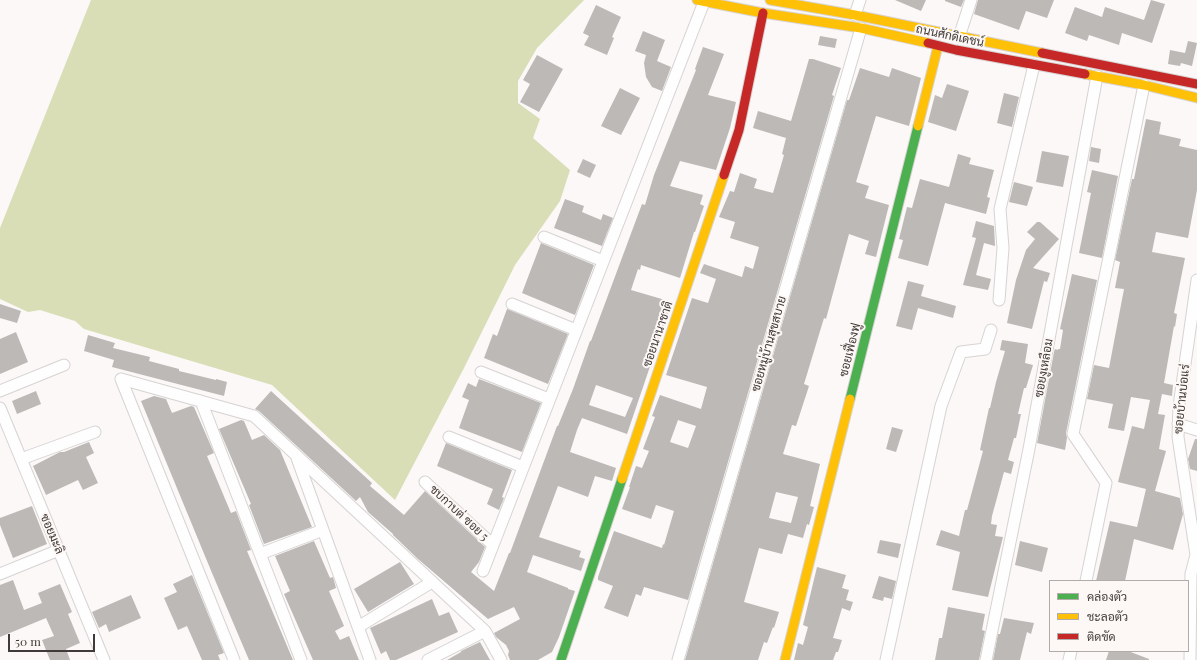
<!DOCTYPE html>
<meta charset="utf-8">
<style>
body{margin:0}
#map{position:relative;width:1197px;height:660px;overflow:hidden;background:#fbf8f7;font-family:"Playfair Display",Sarabun,serif}
canvas{display:block}
.legend{position:absolute;left:1049px;top:580px;width:140px;height:72px;box-sizing:border-box;background:#fdf7f5;border:1px solid #b1aca9;margin:0;padding:5px 7px;list-style:none;font-size:12px;color:#403b38}
.legend li{display:flex;align-items:center;gap:8px;height:20px}
.legend b{width:20px;border:1px solid #b1aca9}
.scale{position:absolute;left:8px;top:634px;width:87px;height:18px;box-sizing:border-box;border:2px solid #403b38;border-top:0;padding-left:5px;font-size:12px;line-height:14px;white-space:nowrap;color:#403b38;-webkit-text-stroke:3px #fdf7f5;paint-order:stroke}
</style>
<div id="map">
<canvas width="1197" height="660"></canvas>
<ul class="legend">
<li><b style="height:5px;background:#4caf50"></b>คล่องตัว</li>
<li><b style="height:5px;background:#ffc107"></b>ชะลอตัว</li>
<li><b style="height:5px;background:#c62828"></b>ติดขัด</li>
</ul>
<div class="scale">50 m</div>
</div>
<script>
const ctx = document.querySelector('canvas').getContext('2d');
ctx.lineJoin = 'round';
function paint(path, color) {
  ctx.fillStyle = color;
  ctx.fill(path, 'evenodd');
}
function toPath(rows) {
  const path = new Path2D();
  for (const r of rows) {
    path.moveTo(r[0], r[1]);
    for (let i = 2; i < r.length; i += 2) path.lineTo(r[i], r[i + 1]);
  }
  return path;
}
function stroke(path, color, width, dash) {
  ctx.strokeStyle = color;
  ctx.lineWidth = width;
  ctx.lineCap = dash ? 'butt' : 'round';
  ctx.setLineDash(dash || []);
  ctx.stroke(path);
}
function label(font, color, halo, rows, align = 'center') {
  ctx.font = font + ' "Playfair Display",Sarabun,serif';
  ctx.lineWidth = 4;
  ctx.setLineDash([]);
  ctx.textBaseline = 'middle';
  ctx.strokeStyle = halo;
  ctx.fillStyle = color;
  for (const [text, x, y, turn = 0] of rows) {
    ctx.save();
    ctx.translate(x, y);
    ctx.rotate((+turn || 0) * Math.PI / 180);
    ctx.textAlign = isNaN(turn) ? turn : align;
    if (halo) ctx.strokeText(text, 0, 0);
    ctx.fillText(text, 0, 0);
    ctx.restore();
  }
}
paint(toPath([
 [91,0,584,0,537,48,518,81,518,103,540,119,533,138,570,170,560,201,515,265,464,368,395,500,272,385,84,329,75,321,40,310,28,312,0,299,0,228]
]), '#d9deb7');
paint(toPath([
 [895,0,926,0,921,11],
 [945,0,964,0,961,7,945,1],
 [978,0,1054,0,1047,18,1026,11,1019,30,974,14],
 [1151,0,1165,4,1152,43,1122,33,1119,45,1089,35,1087,41,1065,33,1075,7,1102,17,1105,7,1144,20],
 [596,5,621,17,612,37,614,38,607,55,584,45,589,36,583,33],
 [643,31,665,40,657,61,671,67,662,91,652,87,646,77,644,63,646,55,635,51],
 [820,36,837,39,835,48,818,45],
 [1188,41,1197,43,1192,66,1181,63,1180,66,1168,64,1170,50,1185,53],
 [703,47,724,54,708,95,736,102,730,128,716,170,680,161,670,186,703,195,700,204,704,206,695,232,694,232,680,278,641,265,640,270,638,269,631,290,672,302,627,434,582,418,577,430,570,452,616,468,612,481,595,476,588,497,558,486,539,537,581,551,579,557,585,559,581,571,533,555,527,572,568,588,568,589,575,591,559,637,552,652,538,660,510,660,508,655,509,651,506,645,496,637,494,633,520,619,514,607,488,619,418,559,393,535,393,534,368,512,360,497,356,501,259,411,255,409,271,391,372,483,370,486,404,515,425,491,485,547,479,562,471,572,494,591,509,553,510,553,557,426,558,426,573,389,590,341,591,341,642,204,645,205,654,175,696,70,695,69],
 [596,385,633,398,625,417,589,405],
 [537,55,563,69,539,112,520,102,530,84,523,80],
 [809,59,813,59,841,68,832,95,834,96,688,600,644,587,641,596,636,594,628,617,604,608,613,586,598,580,598,577,614,531,662,548,663,544,664,545,674,511,656,505,651,519,622,509,630,487,629,487,636,466,642,468,649,451,643,449,655,417,652,416,660,395,701,409,707,387,666,375,692,298,708,303,716,279,700,273,704,264,742,277,745,266,753,269,759,247,730,238,735,222,719,217,730,191,734,192,740,173,757,179,754,188,773,193,784,155,782,154,786,138,753,128,758,111,791,121],
 [678,420,696,426,688,448,670,442],
 [860,68,889,77,892,68,921,78,909,126,876,116,856,182,869,186,865,198,889,205,876,257,865,254,869,241,849,234,826,319,824,318,804,384,809,386,796,426,792,425,783,454,820,464,810,506,814,507,809,525,807,524,803,538,788,534,782,554,759,548,744,602,779,612,774,628,773,627,767,643,764,642,758,660,685,660,847,100,849,100],
 [776,492,798,497,791,523,769,518],
 [947,84,969,91,956,131,928,122,935,95,942,98],
 [620,88,640,98,621,135,601,126],
 [1004,93,1019,97,1012,127,997,123],
 [1146,119,1161,122,1159,134,1181,139,1179,146,1197,150,1197,190,1188,238,1156,232,1152,252,1185,258,1174,313,1177,314,1175,327,1174,326,1164,383,1173,385,1172,396,1162,394,1158,414,1165,415,1159,449,1166,451,1155,491,1180,498,1183,514,1173,550,1134,539,1125,581,1096,581,1110,521,1137,527,1146,489,1118,482,1132,426,1144,429,1150,400,1131,397,1124,431,1108,428,1113,404,1087,399,1094,365,1109,368,1124,289,1115,288,1120,262,1115,260,1132,179,1134,179],
 [1091,147,1101,149,1099,163,1089,161],
 [1042,151,1069,156,1063,187,1036,182],
 [958,154,971,158,969,164,994,170,987,197,990,198,986,214,945,203,928,266,898,258,903,240,899,239,907,207,912,208,920,179,949,187],
 [583,159,596,165,590,178,577,172],
 [1092,170,1118,176,1102,258,1079,253,1091,193,1087,192],
 [1014,182,1033,187,1027,206,1009,202],
 [565,199,584,206,582,212,601,220,603,214,613,218,602,246,554,228],
 [976,221,994,226,995,246,984,243,976,275,991,279,988,290,963,285,976,238,972,237],
 [1037,222,1040,222,1059,239,1033,268,1050,273,1047,282,1044,281,1032,329,1007,323,1016,280,1026,250,1035,239,1027,232],
 [541,243,594,265,575,315,522,293],
 [1072,274,1097,280,1066,433,1067,438,1065,450,1037,443,1054,352,1055,349,1058,350,1058,349,1060,349,1063,330,1060,329],
 [908,281,924,285,921,296,956,306,953,318,918,308,912,330,896,326],
 [0,304,21,311,17,323,0,318],
 [507,309,568,334,548,384,484,358,493,334,497,336],
 [16,332,28,362,0,374,0,339],
 [88,335,115,343,113,348,150,357,149,361,179,369,179,371,216,380,216,379,227,382,224,396,112,367,114,360,84,351],
 [1002,340,1028,344,1025,363,1033,365,1026,388,1024,388,1018,414,1021,414,1016,438,1014,438,1008,460,1014,462,1011,474,1004,472,992,516,991,524,997,525,995,536,1003,537,988,597,952,590,960,552,936,545,941,530,959,536,965,510,967,510,983,451,980,450,989,408,990,408,996,382,1005,351,1000,350],
 [479,379,541,403,522,452,459,428,469,400,462,397,468,383,476,387],
 [36,391,41,404,17,414,12,401],
 [154,396,166,399,172,413,191,406,194,407,214,453,207,456,231,513,236,511,251,550,247,551,293,660,249,660,212,573,141,401],
 [241,420,244,421,252,440,264,435,280,450,312,527,264,544,249,505,251,504,219,429],
 [892,427,903,430,896,452,886,449],
 [1195,439,1197,439,1197,471,1190,469,1188,459],
 [89,442,94,453,86,457,98,483,83,490,78,480,46,495,33,466,60,452,64,452],
 [446,443,512,470,502,497,504,498,499,510,487,504,493,489,437,466],
 [32,506,47,544,13,558,0,525,0,518],
 [880,540,901,544,898,558,877,553],
 [314,541,330,578,333,577,336,588,329,591,344,626,335,631,340,640,349,636,359,660,313,660,284,594,290,591,275,556],
 [1020,541,1048,548,1042,572,1015,565],
 [400,562,414,584,368,612,354,589],
 [817,567,846,575,842,588,849,590,846,600,853,602,850,611,842,608,833,638,842,640,838,652,836,652,833,660,794,660,798,643,803,645,808,627,803,625],
 [192,575,224,653,218,655,220,660,202,660,187,626,178,630,164,598,177,592,173,584],
 [879,576,896,581,892,599,884,597,883,601,872,598],
 [13,580,24,610,42,603,38,593,60,584,72,612,68,614,80,643,66,649,70,660,50,660,42,640,54,636,46,618,0,637,0,585],
 [131,595,141,618,109,632,106,624,99,628,92,612],
 [432,599,439,616,449,612,458,632,396,660,390,660,386,651,381,654,370,628],
 [948,607,985,614,982,630,985,631,979,660,935,660,939,638,942,638],
 [1004,618,1034,623,1031,634,1027,632,1020,660,993,660,998,634,1000,634],
 [480,642,490,660,447,660,461,652,461,651],
 [1109,651,1128,651,1149,659,1149,660,1106,660]
]), '#bcb9b7');
const street = toPath([
 [855,15,860,0],
 [959,37,971,0],
 [544,237,603,261],
 [999,300,1003,248,1000,209,1034,65],
 [512,304,576,330],
 [481,372,549,399],
 [121,379,254,416,485,631,501,660],
 [121,379,234,660],
 [0,391,64,365],
 [201,401,301,660],
 [0,408,104,660],
 [1178,424,1197,430],
 [449,437,523,467],
 [297,458,370,660],
 [21,459,95,432],
 [425,482,493,545],
 [260,554,323,530],
 [483,571,704,2],
 [0,574,59,550],
 [1086,581,1106,483,1073,434,1144,85],
 [358,627,432,582],
 [428,660,485,631],
 [678,660,861,28],
 [886,660,941,406,961,352,985,349,991,330],
 [986,660,1029,449,1097,76],
 [1069,660,1071,651],
 [1190,660,1191,574,1196,555,1178,437,1179,406,1197,280]
]);
const fast = toPath([
 [850,399,918,126],
 [561,660,622,479]
]);
const slow = toPath([
 [697,0,763,13,861,28,928,43],
 [770,0,855,15,1042,53],
 [1085,74,1144,85,1197,98],
 [918,126,938,46],
 [622,479,724,175],
 [785,660,850,399]
]);
const jam = toPath([
 [928,43,956,50,1085,74],
 [1042,53,1197,84],
 [724,175,739,130,763,13]
]);
stroke(street, '#d7d3d2', 13);
stroke(fast, '#d7d3d2', 11);
stroke(slow, '#d7d3d2', 11);
stroke(jam, '#d7d3d2', 11);
stroke(street, '#fefefe', 11);
stroke(fast, '#4caf50', 9);
stroke(slow, '#ffc107', 9);
stroke(jam, '#c62828', 9);
label('12px', '#403b38', '#fdf7f5', [
 ["ถนนศักดิเดชน์",950,36,12],
 ["ซอยนานาชาติ",658,334,-71],
 ["ซอยหมู่บ้านสุขสบาย",769,344,-74],
 ["ซอยเฟื่องฟู",850,350,-76],
 ["ซอยงูเหลือม",1044,368,-80],
 ["ซอยบ้านบ่อแร่",1182,399,-84],
 ["ชบกาบต่ ซอย 5",459,513,43],
 ["ซอยมะลิ",52,534,67]
]);
</script>
